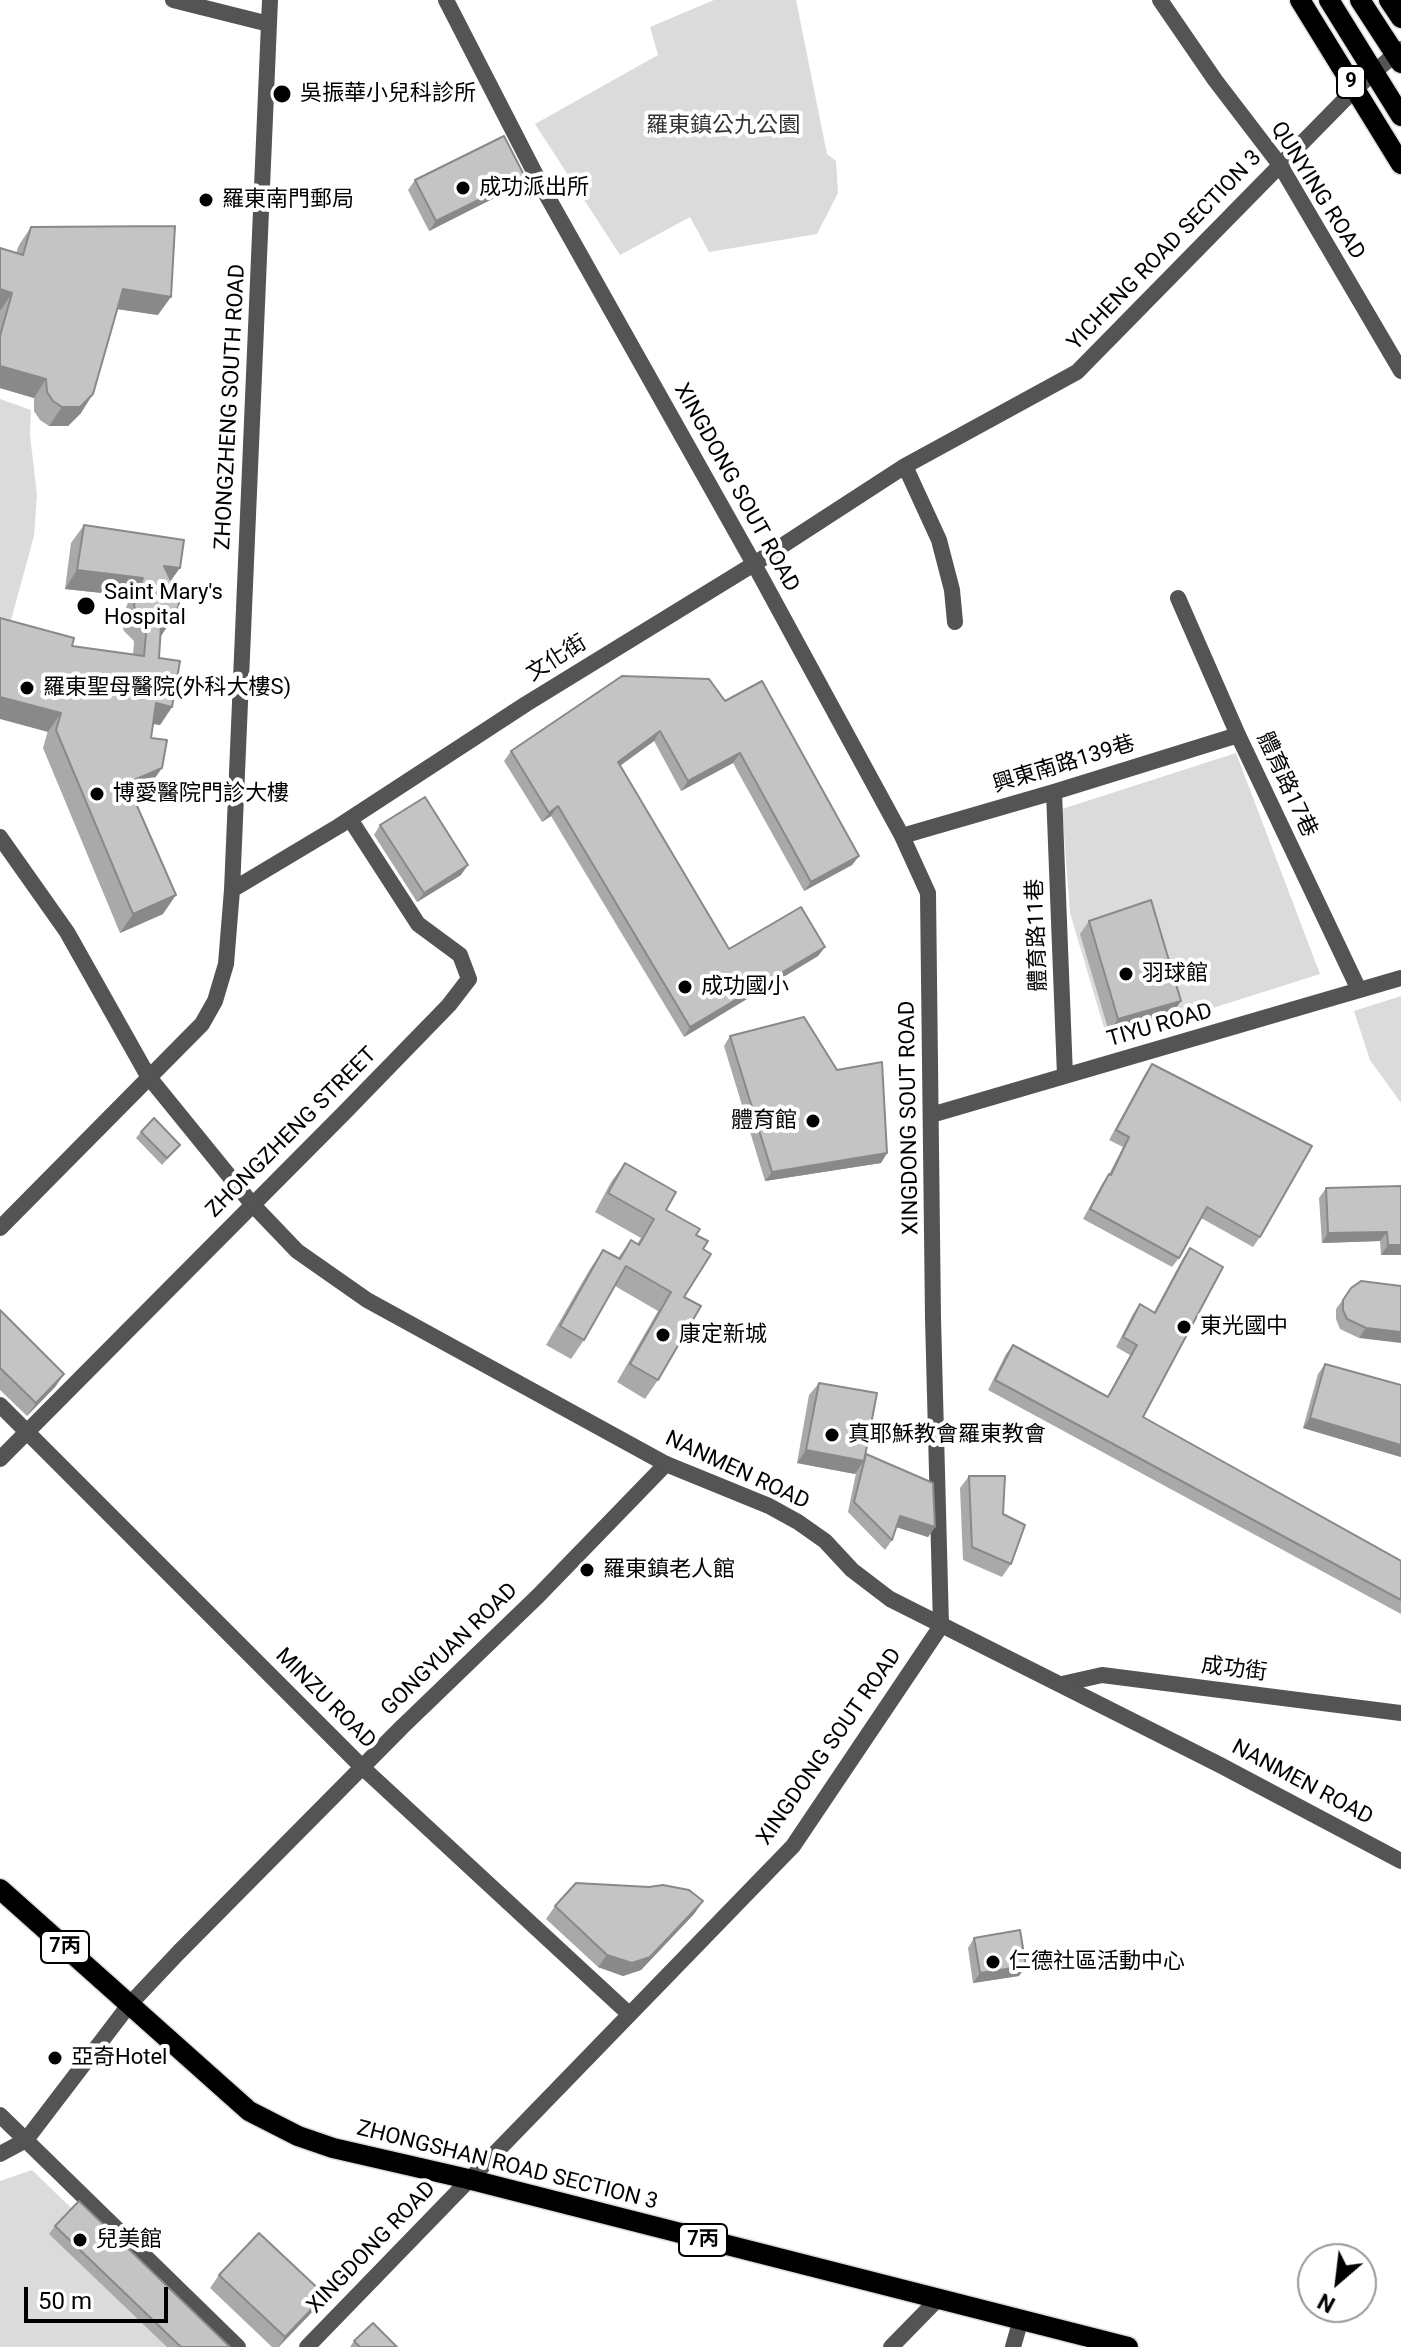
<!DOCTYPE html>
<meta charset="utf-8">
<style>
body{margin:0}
#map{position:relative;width:1401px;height:2347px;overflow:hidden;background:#fff;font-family:Roboto,sans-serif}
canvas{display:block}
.north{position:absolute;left:1297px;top:2243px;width:80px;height:80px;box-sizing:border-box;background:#fff;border:2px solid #999;border-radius:50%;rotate:208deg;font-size:22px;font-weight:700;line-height:32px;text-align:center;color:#000}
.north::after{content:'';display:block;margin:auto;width:28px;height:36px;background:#000;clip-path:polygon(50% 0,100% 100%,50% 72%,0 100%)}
.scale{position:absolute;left:24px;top:2287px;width:144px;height:36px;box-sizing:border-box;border:4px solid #000;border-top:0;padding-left:10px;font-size:24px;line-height:28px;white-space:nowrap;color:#000;-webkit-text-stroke:6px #fff;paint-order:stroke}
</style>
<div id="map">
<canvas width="1401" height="2347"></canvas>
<div class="north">N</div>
<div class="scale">50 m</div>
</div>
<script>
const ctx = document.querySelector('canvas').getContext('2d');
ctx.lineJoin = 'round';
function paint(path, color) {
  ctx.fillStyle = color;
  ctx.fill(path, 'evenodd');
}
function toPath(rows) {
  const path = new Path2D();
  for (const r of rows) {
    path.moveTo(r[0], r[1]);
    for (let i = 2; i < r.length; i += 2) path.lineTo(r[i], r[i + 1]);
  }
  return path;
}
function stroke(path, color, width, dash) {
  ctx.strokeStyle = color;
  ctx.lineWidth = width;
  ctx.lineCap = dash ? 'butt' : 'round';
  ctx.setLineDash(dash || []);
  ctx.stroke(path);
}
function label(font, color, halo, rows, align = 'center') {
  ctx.font = font + ' Roboto,"Noto Sans TC",sans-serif';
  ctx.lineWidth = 8;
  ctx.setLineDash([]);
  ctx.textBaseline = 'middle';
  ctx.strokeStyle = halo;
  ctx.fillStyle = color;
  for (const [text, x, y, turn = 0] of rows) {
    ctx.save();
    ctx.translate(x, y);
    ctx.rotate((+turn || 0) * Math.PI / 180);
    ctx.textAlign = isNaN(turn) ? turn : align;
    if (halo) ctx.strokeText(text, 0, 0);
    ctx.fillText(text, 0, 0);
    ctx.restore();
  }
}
paint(toPath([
 [714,0,796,0,827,154,836,161,838,193,817,234,709,252,690,217,620,255,535,124,658,55,650,27],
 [0,399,31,410,30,435,37,495,34,536,8,631,0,629],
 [1236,753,1320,974,1175,1020,1107,1038,1070,913,1062,809],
 [1401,996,1401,1103,1370,1060,1354,1011],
 [32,2170,215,2347,0,2347,0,2181]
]), '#dbdbdb');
const primary = toPath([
 [1300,0,1401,164],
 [1329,0,1401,116],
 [1360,0,1401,63],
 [1389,0,1401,18],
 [0,1889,249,2111,298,2136,333,2148,468,2179,1128,2347]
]);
stroke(primary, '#dbdbdb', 23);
stroke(toPath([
 [173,0,269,24],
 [1160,0,1215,80,1280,165,1401,371],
 [905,466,939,540,952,590,955,622],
 [1178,598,1238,735,1359,990],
 [1054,792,1065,1076],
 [902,836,1054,792,1238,735],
 [232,890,339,826,526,704,754,564,905,466,1077,372,1355,89],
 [931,1115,1401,978],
 [0,1228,202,1024,215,1001,226,964,232,890,270,0],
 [0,1405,362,1767,629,2014],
 [0,1459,343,1114,449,1005,469,979,460,955,418,924,350,819],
 [1062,1684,1102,1675,1401,1713],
 [0,2115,238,2347],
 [0,2154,26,2140,129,2005,179,1952,402,1727,538,1596,666,1464],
 [307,2347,793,1846,941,1626,933,1318,928,893,902,836,754,564,542,187,446,0],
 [891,2347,938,2299],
 [1013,2347,1021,2319]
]), '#545454', 16);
stroke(toPath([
 [1355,89,1401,49],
 [0,837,67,932,148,1076,252,1204,297,1251,367,1300,666,1464,769,1506,798,1522,825,1541,852,1570,890,1599,1220,1765,1401,1861]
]), '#545454', 16);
stroke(primary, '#000', 20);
paint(toPath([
 [415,180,518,186,429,231,408,190],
 [31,227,158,315,117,309,81,413,68,426,49,426,40,420,34,411,34,398,0,388,0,248,16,253,19,245],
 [84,525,171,580,161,636,159,658,172,707,160,725,153,724,151,738,162,768,149,786,132,794,163,914,120,933,43,748,72,646,133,655,134,641,124,631,121,623,130,596,65,589,71,543],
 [725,701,859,856,852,865,804,891,733,763,681,791,654,741,620,766,729,949,825,947,818,956,684,1037,551,816,542,822,504,761,511,751],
 [380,825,461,875,417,902,374,835],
 [1089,921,1172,1014,1109,1032,1080,934],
 [730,1036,887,1153,881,1163,765,1181,724,1046],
 [1152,1064,1260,1237,1253,1247,1201,1218,1179,1258,1172,1267,1083,1219,1102,1184,1109,1174,1123,1147,1109,1140,1145,1074],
 [141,1132,180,1145,162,1165,136,1138],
 [625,1163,666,1210,696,1235,703,1249,684,1297,658,1380,645,1399,617,1382,658,1311,615,1286,584,1340,571,1359,546,1345,590,1269,603,1250,618,1258,631,1240,637,1244,641,1238,595,1212,611,1182],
 [1401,1186,1401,1255,1381,1255,1380,1241,1322,1243,1319,1198,1326,1188],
 [1190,1248,1143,1417,1401,1561,1401,1614,988,1390,1006,1354,1013,1345,1107,1397,1130,1355,1116,1347,1133,1314,1140,1304,1154,1312,1183,1258],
 [1401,1286,1359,1338,1340,1329,1336,1319,1336,1309,1351,1288],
 [0,1310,64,1374,55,1387,27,1416,0,1390],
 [1325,1364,1401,1385,1401,1457,1303,1428,1318,1374],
 [819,1383,866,1454,935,1527,928,1537,896,1527,892,1540,885,1550,848,1512,856,1473,855,1474,797,1463,809,1395],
 [969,1476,1003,1514,1011,1564,1002,1577,963,1560,960,1488],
 [703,1901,694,1914,641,1970,623,1976,598,1967,546,1919,555,1906],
 [974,1938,1019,1976,973,1983,968,1948],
 [55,2226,230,2347,167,2347,49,2234],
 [219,2275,325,2295,316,2308,279,2347,272,2347,210,2288],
 [354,2341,397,2347,350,2347]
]), '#a9a9a9');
paint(toPath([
 [525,177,518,186,429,231,436,221],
 [0,289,12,293,0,311],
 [123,289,171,297,158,315,110,308],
 [0,366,46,379,34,398,0,388],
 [93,394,81,413,68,426,49,426,62,407],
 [164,566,180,568,167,586],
 [77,570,143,578,130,596,65,589],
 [174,617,161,636,161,625],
 [0,697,61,713,48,732,0,719],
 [156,703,172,707,160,725,143,722],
 [660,731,654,741,611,772,618,762],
 [740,753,733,763,681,791,688,781],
 [162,768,149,786,114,802,127,783],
 [558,806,551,816,542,822,549,813],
 [859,856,852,865,804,891,811,882],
 [468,865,461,875,417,902,424,893],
 [176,895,163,914,120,933,133,914],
 [825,947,818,956,684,1037,690,1027],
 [1181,1001,1172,1014,1109,1032,1118,1019],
 [887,1153,881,1163,765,1181,772,1172],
 [1387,1232,1380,1241,1322,1243,1328,1233],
 [1388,1245,1401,1245,1401,1255,1381,1255],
 [1366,1328,1401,1332,1401,1343,1359,1338],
 [64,1374,55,1387,27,1416,36,1403],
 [1310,1418,1401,1445,1401,1457,1303,1428],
 [806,1450,864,1461,855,1474,797,1463],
 [900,1516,935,1527,928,1537,893,1526],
 [703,1901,694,1914,641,1970,623,1976,598,1967,607,1955],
 [1026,1966,1019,1976,973,1983,980,1973],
 [325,2295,316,2308,278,2347,285,2337]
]), '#898989');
const building = toPath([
 [504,136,525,177,436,221,415,180,504,136],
 [175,226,171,297,123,289,93,394,80,407,62,407,53,401,47,392,46,379,0,366,0,336,12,293,0,289,0,248,23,255,31,227,175,226],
 [84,525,184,540,180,568,164,566,179,597,179,604,174,617,161,625,159,658,180,661,172,707,156,703,151,738,167,740,162,768,127,783,176,895,133,914,56,730,61,713,0,697,0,618,74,638,72,646,144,656,147,623,136,612,134,605,143,578,77,570,84,525],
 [622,676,709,679,725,701,762,681,859,856,811,882,740,753,688,781,660,731,618,762,729,949,801,907,825,947,690,1027,558,806,549,813,511,751,622,676],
 [425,797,468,865,424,893,380,825,425,797],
 [1151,900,1181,1001,1118,1019,1089,921,1151,900],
 [804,1017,837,1070,882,1062,887,1153,772,1172,730,1036,804,1017],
 [1152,1064,1312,1146,1260,1237,1207,1207,1179,1258,1090,1209,1109,1174,1111,1175,1129,1137,1116,1130,1152,1064],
 [154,1118,180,1145,167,1158,141,1132,154,1118],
 [625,1163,676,1192,666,1210,700,1229,696,1235,708,1241,703,1249,711,1254,684,1297,701,1306,658,1380,630,1364,671,1292,626,1266,584,1340,560,1326,603,1250,620,1259,631,1240,639,1245,654,1219,608,1193,625,1163],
 [1401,1186,1401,1245,1388,1245,1387,1232,1328,1233,1326,1188,1401,1186],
 [1190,1248,1223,1267,1143,1417,1401,1561,1401,1600,995,1380,1013,1345,1108,1397,1137,1345,1123,1337,1140,1304,1155,1313,1190,1248],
 [1361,1281,1401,1286,1401,1332,1366,1328,1347,1319,1343,1310,1343,1300,1351,1288,1361,1281],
 [0,1310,64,1374,36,1403,0,1368,0,1310],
 [1325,1364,1401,1385,1401,1445,1310,1418,1325,1364],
 [819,1383,877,1393,864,1461,806,1450,819,1383],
 [866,1454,933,1483,935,1527,900,1516,892,1540,854,1502,866,1454],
 [969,1476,1005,1476,1003,1514,1025,1525,1011,1564,972,1547,969,1476],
 [576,1883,649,1887,663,1885,689,1890,703,1901,650,1957,632,1963,607,1955,555,1906,576,1883],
 [1020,1930,1026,1966,980,1973,974,1938,1020,1930],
 [79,2201,230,2347,181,2347,55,2226,79,2201],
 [259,2233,325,2295,285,2337,219,2275,259,2233],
 [373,2323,397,2347,360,2347,354,2341,373,2323]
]);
paint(building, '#c4c4c4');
stroke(building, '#898989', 2);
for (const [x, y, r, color] of [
 [282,94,10,"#000"],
 [463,188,8,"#000"],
 [206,200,8,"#000"],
 [86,606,10,"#000"],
 [27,688,8,"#000"],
 [97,794,8,"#000"],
 [1126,974,8,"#000"],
 [685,987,8,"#000"],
 [813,1121,8,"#000"],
 [1184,1327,8,"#000"],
 [663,1335,8,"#000"],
 [832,1435,8,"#000"],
 [587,1570,8,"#000"],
 [993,1962,8,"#000"],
 [55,2058,8,"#000"],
 [80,2240,8,"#000"]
]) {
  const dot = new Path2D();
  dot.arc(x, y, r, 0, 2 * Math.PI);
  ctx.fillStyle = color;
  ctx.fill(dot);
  stroke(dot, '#fff', 3);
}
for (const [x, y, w] of [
 [1351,82,28],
 [65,1947,48],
 [703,2240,48]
]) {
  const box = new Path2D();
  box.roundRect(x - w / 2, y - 16, w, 32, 6);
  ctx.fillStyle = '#fff';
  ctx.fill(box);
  stroke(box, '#000', 2);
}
label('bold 20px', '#000', null, [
 ["9",1351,82],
 ["7丙",65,1947],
 ["7丙",703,2240]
]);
label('22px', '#000', '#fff', [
 ["吳振華小兒科診所",300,94],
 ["成功派出所",479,188],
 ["羅東南門郵局",222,200],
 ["Saint Mary's",104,593],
 ["Hospital",104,618],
 ["羅東聖母醫院(外科大樓S)",43,688],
 ["博愛醫院門診大樓",113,794],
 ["羽球館",1142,974],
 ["成功國小",701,987],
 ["體育館",797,1121,"right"],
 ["東光國中",1200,1327],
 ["康定新城",679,1335],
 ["真耶穌教會羅東教會",848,1435],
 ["羅東鎮老人館",603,1570],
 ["仁德社區活動中心",1009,1962],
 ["亞奇Hotel",71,2058],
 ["兒美館",96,2240]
], 'left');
label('22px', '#323232', '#fff', [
 ["羅東鎮公九公園",723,126]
]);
label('22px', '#000', '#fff', [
 ["QUNYING ROAD",1317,191,58],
 ["YICHENG ROAD SECTION 3",1165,251,-46],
 ["ZHONGZHENG SOUTH ROAD",231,407,-87],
 ["XINGDONG SOUT ROAD",736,488,61],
 ["文化街",557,659,-32],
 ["興東南路139巷",1064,765,-17],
 ["體育路17巷",1286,785,65],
 ["體育路11巷",1038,935,-92],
 ["TIYU ROAD",1160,1026,-16],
 ["XINGDONG SOUT ROAD",910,1118,-91],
 ["ZHONGZHENG STREET",292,1133,-45],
 ["NANMEN ROAD",737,1471,25],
 ["GONGYUAN ROAD",450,1650,-44],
 ["成功街",1234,1670,7],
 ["MINZU ROAD",325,1699,45],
 ["XINGDONG SOUT ROAD",830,1747,-55],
 ["NANMEN ROAD",1302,1783,28],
 ["ZHONGSHAN ROAD SECTION 3",507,2166,14],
 ["XINGDONG ROAD",372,2248,-46]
]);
</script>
